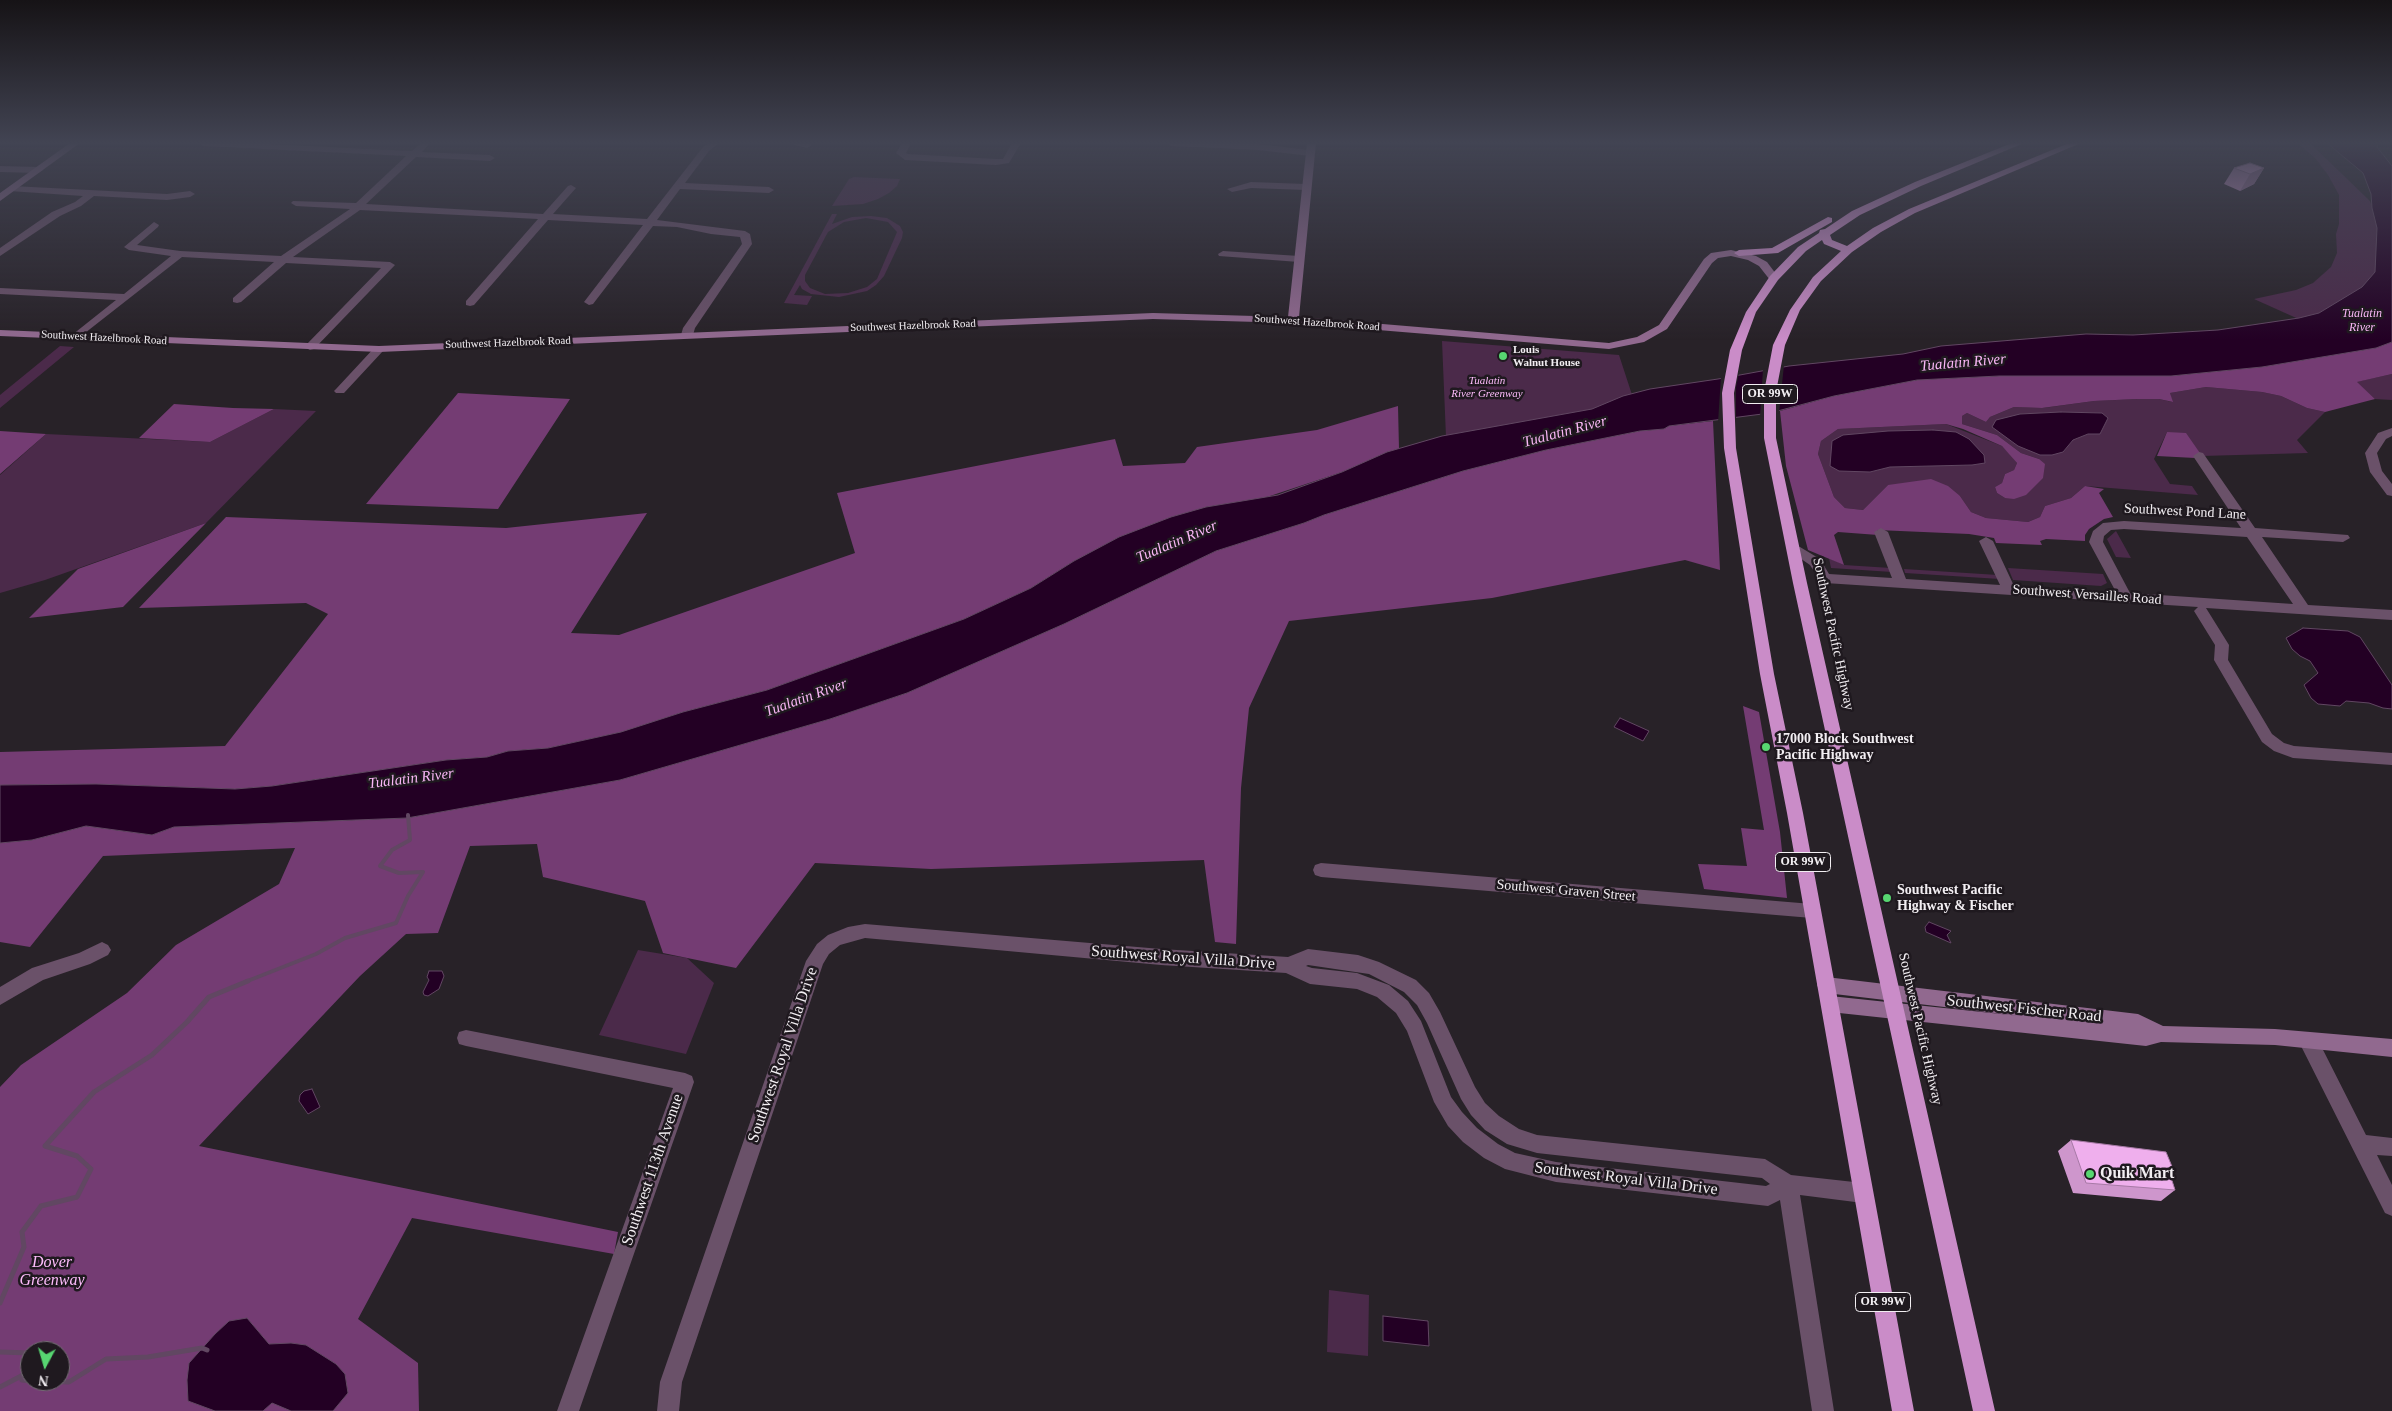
<!DOCTYPE html>
<style>
body{margin:0}
#map{position:relative;width:2392px;height:1411px;overflow:hidden;background:#282228;font-family:Georgia,serif}
canvas{display:block}
.north{position:absolute;left:20px;top:1341px;width:50px;height:50px;box-sizing:border-box;background:#1f191f;border:1px solid #736e73;border-radius:50%;rotate:186deg;font-size:14px;font-weight:700;line-height:20px;text-align:center;color:#f2eef2}
.north::after{content:'';display:block;margin:auto;width:18px;height:22px;background:#57d671;clip-path:polygon(50% 0,100% 100%,50% 72%,0 100%)}
</style>
<div id="map">
<canvas width="2392" height="1411"></canvas>
<div class="north">N</div>
</div>
<script>
const ctx = document.querySelector('canvas').getContext('2d');
ctx.lineJoin = 'round';
function paint(path, color) {
  ctx.fillStyle = color;
  ctx.fill(path, 'evenodd');
}
function toPath(rows) {
  const path = new Path2D();
  for (const r of rows) {
    path.moveTo(r[0], r[1]);
    for (let i = 2; i < r.length; i += 2) path.lineTo(r[i], r[i + 1]);
  }
  return path;
}
function stroke(path, color, width, dash) {
  ctx.strokeStyle = color;
  ctx.lineWidth = width;
  ctx.lineCap = dash ? 'butt' : 'round';
  ctx.setLineDash(dash || []);
  ctx.stroke(path);
}
function label(font, color, halo, rows, align = 'center') {
  ctx.font = font + ' Georgia,serif';
  ctx.lineWidth = 5;
  ctx.setLineDash([]);
  ctx.textBaseline = 'middle';
  ctx.strokeStyle = halo;
  ctx.fillStyle = color;
  for (const [text, x, y, turn = 0] of rows) {
    ctx.save();
    ctx.translate(x, y);
    ctx.rotate((+turn || 0) * Math.PI / 180);
    ctx.textAlign = isNaN(turn) ? turn : align;
    if (halo) ctx.strokeText(text, 0, 0);
    ctx.fillText(text, 0, 0);
    ctx.restore();
  }
}
paint(toPath([
 [2297,143,2310,143,2370,201,2377,218,2382,261,2367,289,2303,321,2254,299,2296,290,2313,283,2331,267,2337,253,2336,234,2339,224,2339,195,2328,175,2315,158],
 [854,177,900,179,897,186,889,193,878,199,863,204,832,206,849,179],
 [832,214,837,214,832,224,852,217,871,216,887,218,900,226,903,232,902,238,884,276,876,285,867,291,839,297,811,294,802,289,800,285,794,295,812,296,807,305,784,303],
 [866,218,888,222,897,232,877,279,867,287,848,293,825,294,810,288,805,281,805,275,828,232,844,222],
 [1442,341,1619,355,1636,407,1446,437],
 [60,346,74,347,0,408,0,395],
 [2392,374,2392,400,2375,399,2356,382],
 [2206,387,2262,392,2281,396,2307,408,2325,412,2297,440,2308,453,2202,456,2167,432,2154,459,2170,484,2192,486,2198,495,2085,486,2071,498,2045,506,2040,517,2028,522,1986,518,1971,512,1960,496,1888,485,1863,510,1845,508,1834,497,1818,454,1821,441,1838,429,1946,424,2002,446,2010,454,2017,463,2014,470,2005,474,2002,483,1995,487,1997,493,2005,498,2039,459,2021,453,1997,435,1962,424,1962,416,1967,413,1986,422,1990,417,2014,407,2043,408,2094,401,2137,399,2159,399,2172,402,2170,393],
 [2061,412,2102,413,2108,418,2100,434,2088,434,2073,440,2063,452,2020,414],
 [1969,439,1984,463,1972,465,1890,467,1870,472],
 [274,409,316,411,206,523,45,580,0,593,0,475,46,434,210,442],
 [2116,531,2131,558,2116,557,2107,539],
 [1829,558,1844,565,1891,568,1892,572,1831,568],
 [2008,568,2103,574,2107,583,2101,586,2013,580],
 [1904,569,1998,575,2000,579,1905,573],
 [638,950,687,958,714,983,686,1054,599,1035],
 [1329,1290,1369,1295,1368,1356,1327,1352]
]), '#4b2a4a');
paint(toPath([
 [2392,342,2392,374,2357,382,2375,399,2325,412,2307,408,2281,396,2262,392,2206,387,2170,393,2173,402,2159,399,2137,399,2094,401,2042,408,2014,407,1990,417,1986,422,1967,413,1962,416,1962,424,1997,435,2021,453,2039,459,2045,464,2043,478,2026,495,2014,499,2005,498,1997,493,1995,487,2002,483,2005,474,2014,470,2017,463,2002,446,1963,429,1946,424,1838,429,1821,441,1818,454,1834,497,1845,508,1863,510,1888,485,1931,479,1948,486,1960,496,1971,512,1986,518,2028,522,2040,517,2045,506,2071,498,2085,486,2104,489,2099,493,2113,517,2104,519,2089,529,2085,535,2085,541,2046,539,2040,541,2042,545,1996,543,1994,538,1969,534,1877,530,1878,535,1838,532,1834,535,1844,565,1808,550,1786,466,1780,411,1834,396,1917,380,1999,376,2171,376,2262,367,2376,348],
 [458,393,570,399,498,509,366,504],
 [174,404,233,408,274,409,210,442,139,438],
 [1398,406,1399,449,1342,472,1261,499,1206,507,1074,561,1031,588,964,619,767,690,683,712,627,731,548,748,508,751,487,757,446,760,272,786,235,789,96,784,0,785,0,752,225,746,328,614,306,603,139,608,226,517,506,528,647,513,571,633,619,635,855,553,837,493,1115,439,1123,466,1185,463,1197,447,1317,430],
 [1713,421,1720,570,1685,560,1492,598,1289,621,1249,708,1241,788,1236,944,1215,942,1204,860,931,869,815,863,736,968,663,953,645,901,543,877,537,844,470,846,438,933,406,934,360,976,199,1146,618,1232,614,1254,412,1218,358,1319,418,1363,419,1411,0,1411,0,1087,21,1065,127,993,176,945,279,884,295,848,103,856,30,947,0,942,0,843,32,840,86,826,152,835,174,827,407,818,620,780,830,719,907,693,1064,624,1216,551,1304,523,1324,515,1463,471,1546,450,1640,431,1664,429,1669,426],
 [30,1351,60,1351,60,1381,30,1381],
 [0,431,46,434,0,474],
 [2167,432,2186,433,2202,456,2195,458,2157,456],
 [206,523,123,607,29,618,78,569],
 [1743,706,1759,712,1780,832,1787,898,1704,889,1698,864,1747,866,1741,828,1764,830]
]), '#743c73');
const water = toPath([
 [2327,143,2378,143,2377,147,2392,166,2392,342,2376,348,2262,367,2171,376,1999,376,1917,380,1834,396,1770,413,1669,426,1664,429,1640,431,1546,450,1463,471,1324,515,1304,523,1216,551,1064,624,907,693,830,719,620,780,407,818,174,827,152,835,86,826,32,840,0,843,0,785,96,784,235,789,272,786,446,760,487,757,508,751,548,748,621,732,683,712,767,690,964,619,1031,588,1074,561,1119,537,1171,517,1206,507,1278,495,1342,472,1387,452,1442,436,1592,409,1623,396,1650,389,1718,379,1789,366,1903,354,1941,346,2086,334,2133,335,2218,330,2299,318,2319,313,2362,287,2375,272,2377,228,2372,208,2371,194,2363,173,2327,143],
 [2061,412,2102,413,2108,418,2100,434,2088,434,2073,440,2063,452,2052,455,2040,455,2018,446,1992,427,1996,420,2020,414,2061,412],
 [1933,430,1956,432,1969,439,1984,455,1985,463,1972,465,1890,467,1870,472,1839,471,1830,466,1832,441,1843,435,1888,431,1933,430],
 [2303,628,2348,631,2360,637,2392,685,2392,709,2383,708,2369,703,2346,701,2340,706,2318,704,2311,698,2304,685,2318,673,2310,661,2300,656,2292,649,2286,638,2303,628],
 [1620,718,1649,731,1643,741,1614,727,1620,718],
 [1929,922,1951,931,1947,935,1951,943,1926,932,1925,927,1929,922],
 [429,971,442,971,444,976,439,989,428,996,424,995,423,992,429,980,427,977,429,971],
 [312,1089,320,1107,308,1114,299,1101,300,1095,304,1091,312,1089],
 [1383,1316,1428,1321,1429,1346,1383,1341,1383,1316],
 [247,1318,269,1344,291,1343,306,1345,336,1364,345,1374,348,1393,333,1411,291,1411,272,1403,263,1411,215,1411,188,1401,187,1380,189,1363,215,1334,229,1321,247,1318]
]);
paint(water, '#230024');
stroke(water, '#614762', 1);
paint(toPath([
 [1784,365,1779,413,1760,417,1763,369],
 [1739,373,1736,387,1736,421,1718,423,1721,376]
]), '#282228');
stroke(toPath([
 [245,982,316,954,345,938,396,923,408,896,423,872,399,873,380,866,392,850,410,840,408,815]
]), '#614762', 4);
stroke(toPath([
 [0,1303,24,1247,22,1232,41,1206,77,1197,91,1169,77,1156,45,1146,94,1092,152,1055,187,1022,209,997,248,981],
 [0,1352,30,1353],
 [30,1363,22,1380,30,1381],
 [40,1381,69,1382,106,1359,148,1357,202,1348,207,1350],
 [0,1387,25,1374]
]), '#614762', 5);
paint(toPath([
 [198,143,246,143,412,151,421,143,430,143,422,152,490,155,495,158,490,161,416,157,366,204,543,214,568,186,571,185,576,188,553,214,647,219,703,147,709,143,719,143,709,151,685,183,769,187,774,190,769,193,680,189,657,220,745,231,750,234,752,244,695,328,693,335,687,338,681,335,683,328,742,244,740,237,711,234,677,227,653,226,593,304,589,305,584,302,643,225,548,220,474,305,470,306,466,305,466,301,538,219,360,210,293,257,390,262,395,265,314,349,310,350,304,347,306,345,381,268,286,263,241,302,237,303,233,302,233,298,274,262,182,257,76,340,70,337,72,335,116,300,0,294,0,288,124,294,171,256,129,250,124,247,154,222,159,225,158,227,137,245,180,251,281,256,350,209,296,206,291,203,293,201,356,203,406,156,203,146,198,143],
 [787,143,808,143,812,145,807,148,787,143],
 [902,143,911,143,906,153,908,154,996,159,1003,159,1012,143,1021,143,1009,163,996,165,905,160,896,153,902,143],
 [1166,143,1258,144,1310,150,1315,153,1310,156,1258,150,1171,146,1166,143],
 [0,166,38,167,43,170,38,173,0,172,0,166],
 [1251,182,1306,184,1311,187,1306,190,1251,188,1232,192,1227,189,1251,182],
 [12,186,167,194,190,191,195,194,190,197,167,200,94,196,81,206,60,216,0,256,0,248,52,212,75,202,83,196,9,191,9,187,12,186],
 [1223,251,1299,256,1304,259,1299,262,1219,256,1218,254,1223,251],
 [379,346,383,347,383,351,344,393,336,393,334,391,336,389,375,347,379,346],
 [2392,428,2392,436,2386,439,2377,453,2382,471,2392,484,2392,496,2387,495,2370,472,2365,453,2378,433,2392,428],
 [2199,452,2203,453,2255,528,2348,535,2350,538,2343,542,2262,537,2308,605,2392,610,2392,620,2206,608,2229,645,2228,660,2272,734,2284,743,2294,746,2392,753,2392,765,2293,758,2274,751,2262,742,2214,660,2215,645,2194,611,2198,607,1825,583,1820,581,1810,565,1788,550,1790,547,1800,547,1820,559,1829,574,1892,578,1874,532,1881,528,1888,532,1906,579,2000,585,1979,541,1986,537,1993,541,2014,586,2116,592,2089,542,2093,531,2103,523,2124,521,2241,528,2193,456,2199,452],
 [2124,529,2247,537,2293,604,2130,593,2103,542,2104,536,2111,530,2124,529],
 [1321,863,1812,904,1818,906,1821,911,1818,916,1812,918,1321,877,1315,875,1313,870,1315,865,1321,863],
 [865,924,1161,949,1288,957,1308,949,1358,955,1379,962,1416,980,1429,993,1440,1012,1475,1087,1485,1103,1499,1116,1519,1129,1537,1135,1765,1159,1791,1175,1863,1183,1870,1186,1873,1193,1870,1200,1863,1203,1800,1195,1834,1411,1812,1411,1780,1200,1768,1206,1556,1182,1505,1169,1484,1158,1463,1142,1448,1126,1434,1102,1407,1031,1396,1013,1377,997,1357,989,1310,984,1286,973,1161,965,865,938,840,945,829,954,823,964,682,1382,679,1411,657,1411,660,1382,806,961,817,944,828,935,848,927,865,924],
 [1308,965,1369,974,1404,992,1417,1005,1427,1023,1461,1099,1471,1115,1485,1130,1507,1144,1537,1153,1762,1178,1770,1184,1766,1186,1556,1162,1515,1153,1498,1144,1477,1128,1462,1112,1451,1097,1421,1021,1408,1001,1389,985,1357,973,1312,968,1306,966,1308,965],
 [102,942,108,945,111,950,108,955,90,964,43,980,0,1005,0,987,32,968,79,953,102,942],
 [466,1030,685,1073,692,1076,694,1082,579,1411,557,1411,673,1088,466,1046,459,1044,457,1038,459,1032,466,1030],
 [2308,1032,2315,1034,2366,1135,2392,1138,2392,1156,2377,1155,2392,1185,2392,1216,2385,1213,2301,1046,2299,1040,2301,1034,2308,1032]
]), '#6a5169');
paint(toPath([
 [70,143,80,143,0,201,0,193,70,143],
 [1307,143,1316,143,1299,317,1609,343,1637,337,1659,325,1704,259,1711,253,1731,250,1756,256,1767,262,1779,278,1774,281,1770,280,1759,266,1748,260,1731,256,1718,258,1712,263,1667,329,1644,342,1609,349,1293,323,1153,319,379,352,0,336,0,330,379,346,1153,313,1288,317,1307,143],
 [1826,977,2138,1014,2163,1026,2275,1029,2392,1039,2392,1057,2275,1045,2161,1042,2146,1046,1830,1012,1824,1010,1821,1004,1824,998,1830,996,2020,1016,1826,993,1820,991,1817,985,1820,979,1826,977]
]), '#91698f');
paint(toPath([
 [2012,143,2024,143,1921,186,1860,215,1830,235,1832,240,1847,246,1873,228,1909,209,2069,143,2081,143,1915,213,1881,232,1852,252,1821,281,1800,310,1785,345,1776,392,1776,438,1807,583,1995,1411,1973,1411,1793,583,1764,438,1764,392,1773,345,1790,310,1813,277,1841,251,1824,244,1822,240,1806,251,1778,280,1756,312,1742,350,1734,393,1736,448,1774,674,1803,813,1914,1411,1892,1411,1787,813,1760,674,1724,448,1722,393,1730,350,1746,312,1770,276,1798,247,1819,233,1820,230,1825,229,1852,211,1915,182,2012,143],
 [1828,217,1832,218,1832,222,1778,253,1739,256,1734,253,1739,250,1772,248,1828,217]
]), '#ca8cc8');
paint(toPath([
 [2234,168,2264,168,2254,184,2240,191,2224,184],
 [2071,1140,2173,1169,2169,1171,2175,1190,2161,1201,2073,1193,2058,1151]
]), '#ce96cc');
paint(toPath([
 [2264,168,2254,184,2240,191,2250,174]
]), '#a77aa6');
const building = toPath([
 [2250,163,2264,168,2250,174,2234,168,2250,163],
 [2071,1140,2166,1152,2173,1169,2168,1168,2175,1190,2086,1183,2071,1140]
]);
paint(building, '#efafed');
stroke(building, '#a77aa6', 1);
const sky = ctx.createLinearGradient(0, 0, 0, 340);
sky.addColorStop(0, '#161316');
sky.addColorStop(0.42, '#424453');
sky.addColorStop(1, '#42445300');
ctx.fillStyle = sky;
ctx.fillRect(0, 0, 2392, 340);
for (const [x, y, r, color] of [
 [1503,356,5,"#57d671"],
 [1766,747,5,"#57d671"],
 [1887,898,5,"#57d671"],
 [2090,1174,5,"#57d671"]
]) {
  const dot = new Path2D();
  dot.arc(x, y, r, 0, 2 * Math.PI);
  ctx.fillStyle = color;
  ctx.fill(dot);
  stroke(dot, '#1f191f', 2);
}
label('11px', '#f2eef2', '#1f191f', [
 ["Southwest Hazelbrook Road",1317,323,4],
 ["Southwest Hazelbrook Road",913,326,-2],
 ["Southwest Hazelbrook Road",104,338,3],
 ["Southwest Hazelbrook Road",508,343,-2]
]);
label('bold 11px', '#f2eef2', '#1f191f', [
 ["Louis",1513,350],
 ["Walnut House",1513,363]
], 'left');
label('italic 11px', '#febcfc', '#1f191f', [
 ["Tualatin",1487,381],
 ["River Greenway",1487,394]
]);
label('italic 12px', '#f9b7f6', '#1f191f', [
 ["Tualatin",2362,314],
 ["River",2362,328]
]);
for (const [x, y, w] of [
 [1770,394,55],
 [1803,862,55],
 [1883,1302,55]
]) {
  const box = new Path2D();
  box.roundRect(x - w / 2, y - 9.5, w, 19, 4);
  ctx.fillStyle = '#1f191f';
  ctx.fill(box);
  stroke(box, '#f2eef2', 1);
}
label('bold 12px', '#f2eef2', null, [
 ["OR 99W",1770,394],
 ["OR 99W",1803,862],
 ["OR 99W",1883,1302]
]);
label('14px', '#f2eef2', '#1f191f', [
 ["Southwest Pond Lane",2185,512,3],
 ["Southwest Versailles Road",2087,595,4],
 ["Southwest Pacific Highway",1833,634,78],
 ["Southwest Graven Street",1566,891,5],
 ["Southwest Pacific Highway",1920,1029,77]
]);
label('bold 14px', '#f2eef2', '#1f191f', [
 ["17000 Block Southwest",1776,739],
 ["Pacific Highway",1776,755],
 ["Southwest Pacific",1897,890],
 ["Highway & Fischer",1897,906]
], 'left');
label('italic 15px', '#f9b7f6', '#1f191f', [
 ["Tualatin River",1963,363,-5],
 ["Tualatin River",1565,432,-15],
 ["Tualatin River",1177,542,-23],
 ["Tualatin River",806,698,-20],
 ["Tualatin River",411,779,-7]
]);
label('16px', '#f2eef2', '#1f191f', [
 ["Southwest Royal Villa Drive",1183,958,4],
 ["Southwest Fischer Road",2024,1009,6],
 ["Southwest Royal Villa Drive",783,1055,-71],
 ["Southwest 113th Avenue",653,1170,-71],
 ["Southwest Royal Villa Drive",1626,1179,7]
]);
label('bold 16px', '#f2eef2', '#1f191f', [
 ["Quik Mart",2100,1174]
], 'left');
label('italic 16px', '#febcfc', '#1f191f', [
 ["Dover",52,1263],
 ["Greenway",52,1281]
]);
</script>
